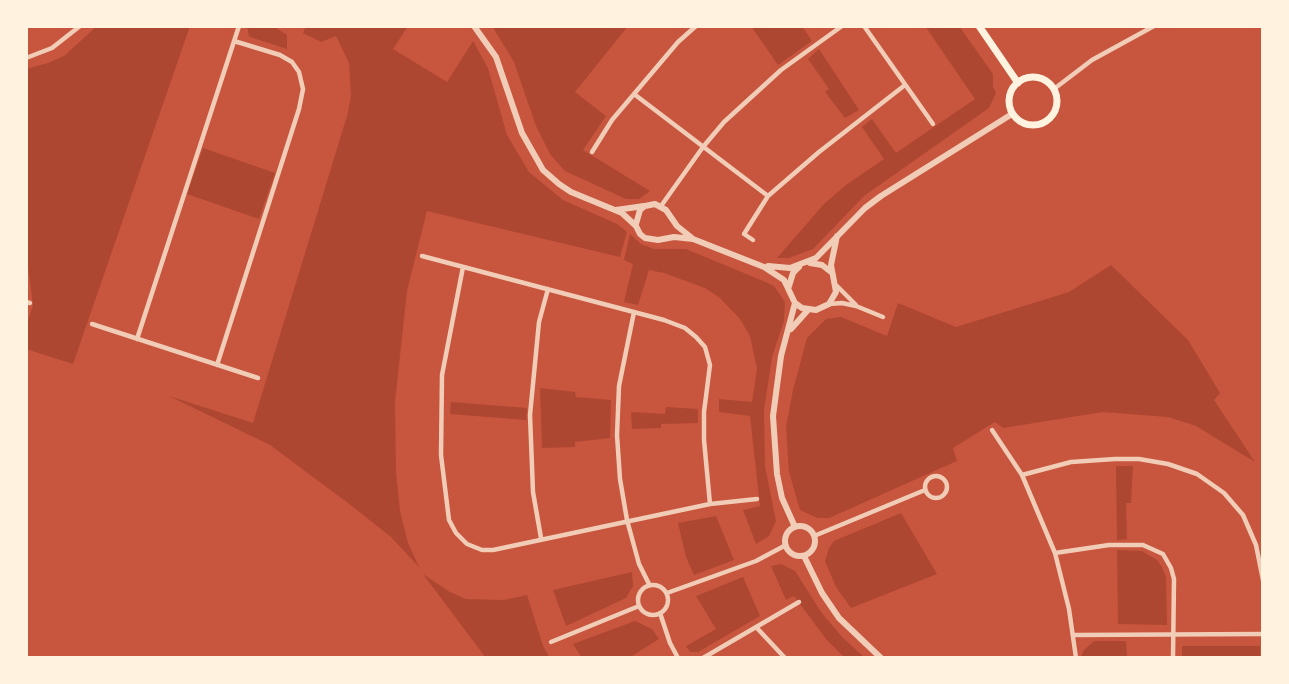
<!DOCTYPE html>
<style>
body{margin:0}
#map{position:relative;width:1289px;height:684px;overflow:hidden;background:#c8553d;font-family:"Open Sans",sans-serif}
canvas{display:block}
.frame{position:absolute;inset:0;border:28px solid #fff3e0;pointer-events:none}
</style>
<div id="map">
<canvas width="1289" height="684"></canvas>
<div class="frame"></div>
</div>
<script>
const ctx = document.querySelector('canvas').getContext('2d');
ctx.lineJoin = 'round';
function paint(path, color) {
  ctx.fillStyle = color;
  ctx.fill(path, 'evenodd');
}
function toPath(rows) {
  const path = new Path2D();
  for (const r of rows) {
    if (r.length === 3) {
      path.moveTo(r[0] + r[2], r[1]);
      path.arc(r[0], r[1], r[2], 0, 2 * Math.PI);
      continue;
    }
    path.moveTo(r[0], r[1]);
    for (let i = 2; i < r.length; i += 2) path.lineTo(r[i], r[i + 1]);
  }
  return path;
}
function stroke(path, color, width, dash) {
  ctx.strokeStyle = color;
  ctx.lineWidth = width;
  ctx.lineCap = dash ? 'butt' : 'round';
  ctx.setLineDash(dash || []);
  ctx.stroke(path);
}
paint(toPath([
 [97,26,190,26,73,364,26,349,26,327,33,305,26,252,26,69,48,63,64,56],
 [247,26,273,26,287,35,287,49,253,38,249,36],
 [306,26,408,26,393,49,447,82,473,41,488,68,507,135,529,172,563,200,617,224,627,232,620,257,427,211,407,291,395,402,396,473,400,511,408,543,419,567,391,537,352,506,270,445,169,396,253,423,347,116,351,96,349,63,336,36,321,42,303,33],
 [492,26,628,26,575,92,606,116,583,150,650,191,639,199,626,199,565,171,550,154,536,126,514,62],
 [751,26,802,26,812,41,778,65],
 [925,26,959,26,993,74,993,87,996,93,989,108,864,196,813,249,789,258,777,258,824,204,846,185,884,159,862,127,872,119,896,153,975,99],
 [819,49,859,110,845,118,825,92,829,89,808,59],
 [203,148,275,173,259,219,187,194],
 [630,234,641,244,654,249,686,249,768,283,774,286,785,302,784,321,772,357,764,411,765,466,776,521,769,536,756,544,743,510,760,506,750,416,719,412,719,399,752,402,757,369,750,336,740,319,720,298,705,288,664,273,649,270,638,305,624,302,633,264,624,260],
 [1111,265,1188,340,1220,393,1214,400,1255,462,1196,426,1168,417,1103,412,1003,428,995,422,953,448,957,461,829,518,818,518,800,510,789,472,786,427,793,390,807,338,826,319,841,317,887,336,898,303,956,327,1069,292],
 [540,388,575,392,576,397,611,400,610,438,575,442,575,447,542,448],
 [451,402,527,408,526,420,450,414],
 [666,407,698,409,698,423,661,424,661,428,632,429,631,412,665,414],
 [1116,466,1133,466,1131,503,1126,503,1127,539,1117,540],
 [901,513,937,574,851,608,836,587,825,561,829,548,834,541],
 [716,516,734,560,694,575,686,557,678,523],
 [1117,550,1142,551,1157,560,1162,567,1166,577,1167,625,1118,624],
 [781,564,795,571,821,612,842,637,865,658,845,658,826,639,794,596,786,600,771,566],
 [632,572,633,586,626,598,566,626,553,590],
 [423,574,448,591,466,599,504,600,527,595,543,646,550,658,486,658],
 [743,577,760,616,698,652,690,652,686,646,716,629,696,596],
 [635,621,652,629,659,639,629,658,582,658,573,644],
 [1094,641,1126,641,1127,658,1081,658,1083,651],
 [1182,646,1260,646,1260,658,1182,658]
]), '#ae4732');
stroke(toPath([
 [864,26,933,124],
 [26,58,52,48,80,26],
 [1054,89,1092,60,1154,26],
 [634,94,768,196],
 [592,152,612,120,678,42,696,26],
 [661,206,703,147,724,122,781,70,842,26],
 [753,240,744,234,768,196,819,152,905,85],
 [422,256,664,320,685,328,696,337,705,347,710,365,704,412,704,440,710,504],
 [463,267,442,375,441,455,449,520,456,533,467,544,482,550,493,550,710,504,757,499],
 [837,286,856,305],
 [26,302,30,303],
 [829,304,842,303,856,306,883,317],
 [634,312,619,386,617,435,620,479,627,520,639,564,649,584],
 [92,324,258,378],
 [137,339,239,26],
 [217,365,299,109,303,89,299,72,292,62,280,55,234,41],
 [992,430,1022,475,1055,553,1069,609,1076,658],
 [1022,475,1071,462,1115,459,1139,459,1168,464,1197,474,1224,493,1243,515,1256,545,1263,580],
 [936,487,11],
 [814,536,925,490],
 [541,538,533,492,530,415,539,322,548,289],
 [1055,553,1109,545,1143,545,1163,554,1171,568,1174,579,1173,658],
 [653,600,15],
 [667,593,756,561,786,545],
 [660,613,670,643,678,658],
 [756,627,785,658],
 [1074,635,1263,634],
 [551,642,639,606],
 [703,658,799,602]
]), '#f1ccb7', 4.5);
stroke(toPath([
 [474,26,496,57,522,133,543,170,559,184,571,192,622,213,636,226,640,234,645,238,658,240,674,237,693,239,764,267,784,280,795,303,802,308,816,310,829,304,836,292,831,265,837,236],
 [616,210,644,206],
 [636,224,640,210,645,206,655,204,666,210,677,226,692,238],
 [810,263,822,265,831,272],
 [768,266,790,268,816,258,865,208,881,196,1012,114],
 [789,286,793,273,799,267],
 [791,329,808,310],
 [800,541,15],
 [795,527,782,498,777,474,773,416,781,356,795,303],
 [804,556,822,593,839,618,881,658]
]), '#f1ccb7', 6);
stroke(toPath([
 [979,26,1018,83],
 [1033,101,24]
]), '#fff3e0', 7);
</script>
